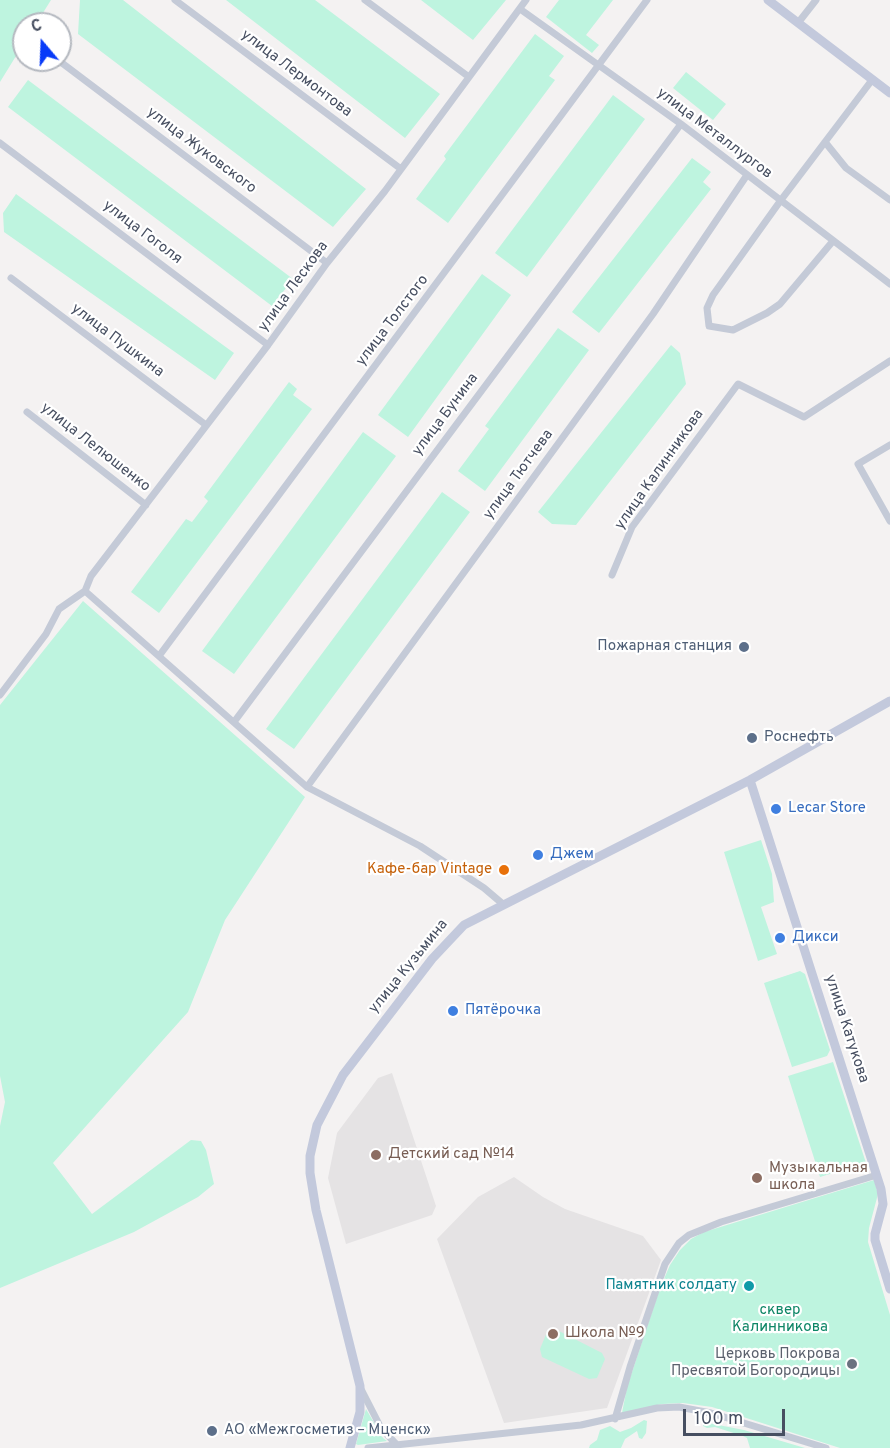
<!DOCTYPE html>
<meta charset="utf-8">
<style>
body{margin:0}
#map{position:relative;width:890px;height:1448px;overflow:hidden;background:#f4f2f2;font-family:Overpass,sans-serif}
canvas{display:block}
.north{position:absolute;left:12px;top:12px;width:60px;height:60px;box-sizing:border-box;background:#fff;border:2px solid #b5b9c0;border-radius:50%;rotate:341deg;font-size:16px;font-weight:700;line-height:24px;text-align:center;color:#474f61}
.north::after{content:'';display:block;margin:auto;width:21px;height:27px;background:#083bf8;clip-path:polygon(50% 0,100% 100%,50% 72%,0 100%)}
.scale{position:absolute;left:683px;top:1409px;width:102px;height:27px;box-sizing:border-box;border:3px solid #474f61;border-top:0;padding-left:8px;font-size:18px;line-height:21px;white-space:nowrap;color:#474f61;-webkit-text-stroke:4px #fff;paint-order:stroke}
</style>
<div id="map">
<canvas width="890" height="1448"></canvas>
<div class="north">С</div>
<div class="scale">100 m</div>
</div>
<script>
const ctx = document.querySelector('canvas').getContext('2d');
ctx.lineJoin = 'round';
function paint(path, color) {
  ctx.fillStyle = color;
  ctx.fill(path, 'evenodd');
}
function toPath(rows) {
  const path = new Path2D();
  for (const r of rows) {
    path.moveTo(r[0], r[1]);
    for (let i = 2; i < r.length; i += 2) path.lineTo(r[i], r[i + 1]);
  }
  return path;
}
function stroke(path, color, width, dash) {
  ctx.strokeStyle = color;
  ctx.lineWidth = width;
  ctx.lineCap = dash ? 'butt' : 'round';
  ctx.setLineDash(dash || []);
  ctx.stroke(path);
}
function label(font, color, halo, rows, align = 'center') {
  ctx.font = font + ' Overpass,sans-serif';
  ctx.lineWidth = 4.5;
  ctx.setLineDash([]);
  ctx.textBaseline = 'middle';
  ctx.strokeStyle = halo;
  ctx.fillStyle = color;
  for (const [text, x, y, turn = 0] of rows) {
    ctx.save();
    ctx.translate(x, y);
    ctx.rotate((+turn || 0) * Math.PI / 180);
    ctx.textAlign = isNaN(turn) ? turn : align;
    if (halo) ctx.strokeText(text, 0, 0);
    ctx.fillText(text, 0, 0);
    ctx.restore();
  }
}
paint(toPath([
 [392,1073,436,1206,432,1215,346,1244,328,1178,337,1133,378,1078],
 [514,1177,543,1197,565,1209,643,1236,661,1260,607,1408,504,1423,437,1239,478,1197]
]), '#e5e3e4');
paint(toPath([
 [0,0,51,0,36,24,24,24,24,43,0,82],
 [80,0,123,0,366,189,333,227,78,34],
 [226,0,315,0,440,94,405,138],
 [421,0,506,0,473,40],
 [559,0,613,0,586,35,599,45,592,53,546,17],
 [535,34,564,56,549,76,555,80,448,223,416,199,446,159,444,156],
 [686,72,726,104,713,120,673,88],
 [28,80,293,279,272,306,8,107],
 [613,95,645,119,527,277,495,253],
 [692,158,711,172,703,182,711,189,599,333,572,312],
 [16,194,234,353,215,380,4,232,3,213],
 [482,274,511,295,408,437,378,415],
 [558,328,589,350,485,491,458,471,489,429,485,426],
 [671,345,680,353,686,384,576,525,552,524,538,512],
 [289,382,297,389,293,395,312,409,159,613,131,592,186,519,192,522,208,501,204,497],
 [363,432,396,456,234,674,202,651],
 [442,492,470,512,294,749,266,729],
 [83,601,305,797,225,920,188,1012,53,1163,92,1214,191,1140,201,1141,206,1150,214,1184,198,1197,134,1232,0,1288,0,1126,5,1102,0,1076,0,705],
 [761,840,772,874,774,902,761,907,777,954,758,961,724,852],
 [800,971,805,974,830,1050,827,1056,792,1067,764,983],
 [833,1062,866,1163,820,1177,788,1076],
 [874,1180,878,1194,869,1228,868,1242,890,1315,890,1448,840,1448,712,1407,683,1403,662,1404,622,1413,627,1387,660,1288,670,1265,680,1250,691,1239,704,1232],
 [555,1329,602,1353,605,1359,597,1378,589,1379,542,1357,540,1349,547,1332],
 [366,1409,383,1438,387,1441,358,1445,356,1444],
 [644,1420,647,1421,646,1433,642,1439,639,1438,637,1431,625,1439,621,1448,589,1448,590,1445,597,1440,600,1430,610,1426,620,1432,631,1428],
 [703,1422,744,1430,805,1448,750,1448,747,1438,743,1436,715,1427,707,1428,703,1426]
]), '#bef4df');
stroke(toPath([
 [175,0,401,169],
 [365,0,469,77],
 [520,9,681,124,890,284],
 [798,23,816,0],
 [58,60,327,263],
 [825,142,846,168,890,200],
 [0,143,268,345],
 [833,241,780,304,767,313,733,330,709,326,707,308,713,295,781,200,872,80],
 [11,278,206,425],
 [27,412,146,505],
 [890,445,858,464,890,521],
 [612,575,632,527,738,384,804,417,890,361],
 [85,591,91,576,268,345,327,263,385,191,526,0],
 [85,591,307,787,420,846,484,888,504,905],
 [159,656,647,0],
 [0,695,46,634,59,609,85,591],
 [234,722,681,124],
 [307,787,653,314,747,175],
 [361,1389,381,1428,396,1444],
 [615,1419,630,1367,665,1264,679,1243,689,1235,721,1222,877,1175],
 [368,1448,581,1425,657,1408,679,1407,711,1413,826,1448]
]), '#c4cad7', 7);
stroke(toPath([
 [768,0,890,93],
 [750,780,881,1189,883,1204,875,1234,875,1240,890,1289],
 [350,1448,360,1412,360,1386,316,1210,310,1173,310,1156,317,1125,343,1075,432,959,464,925,750,780,890,701]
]), '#c3c9dc', 9);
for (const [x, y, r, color] of [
 [744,647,6,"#5c6f8a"],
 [752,738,6,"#5c6f8a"],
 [776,809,6,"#3f7fe0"],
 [538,855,6,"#3f7fe0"],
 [504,870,6,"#e8710a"],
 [780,938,6,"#3f7fe0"],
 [453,1011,6,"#3f7fe0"],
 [376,1155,6,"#8d6e63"],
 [757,1178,6,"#8d6e63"],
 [749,1286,6,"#0f9aa8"],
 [553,1334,6,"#8d6e63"],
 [852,1364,6,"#6b7280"],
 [212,1431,6,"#5c6f8a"]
]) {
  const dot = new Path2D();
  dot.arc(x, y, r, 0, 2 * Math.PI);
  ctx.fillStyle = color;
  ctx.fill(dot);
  stroke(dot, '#fff', 2);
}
label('15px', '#474f61', '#fff', [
 ["улица Лермонтова",296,74,37],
 ["улица Металлургов",714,134,37],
 ["улица Жуковского",201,151,37],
 ["улица Гоголя",142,233,37],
 ["улица Лескова",294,287,-54],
 ["улица Толстого",393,321,-53],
 ["улица Пушкина",117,341,37],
 ["улица Бунина",446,415,-53],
 ["улица Лелюшенко",95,448,38],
 ["улица Калинникова",660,470,-55],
 ["улица Тютчева",519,475,-54],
 ["улица Кузьмина",409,967,-51],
 ["улица Катукова",846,1029,72]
]);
label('15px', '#4e5e75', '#fff', [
 ["Пожарная станция",732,647,"right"],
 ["Роснефть",764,738],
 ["АО «Межгосметиз – Мценск»",224,1431]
], 'left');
label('15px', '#366cbe', '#fff', [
 ["Lecar Store",788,809],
 ["Джем",550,855],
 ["Дикси",792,938],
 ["Пятёрочка",465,1011]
], 'left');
label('15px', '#c56008', '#fff', [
 ["Кафе-бар Vintage",492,870]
], 'right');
label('15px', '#785e54', '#fff', [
 ["Детский сад №14",388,1155],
 ["Музыкальная",769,1169],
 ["школа",769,1186],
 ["Школа №9",565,1334]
], 'left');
label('15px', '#0d838f', '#fff', [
 ["Памятник солдату",737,1286]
], 'right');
label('15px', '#0e8666', '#fff', [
 ["сквер",780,1311],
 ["Калинникова",780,1328]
]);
label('15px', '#5b616d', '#fff', [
 ["Церковь Покрова",840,1355],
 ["Пресвятой Богородицы",840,1372]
], 'right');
</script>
